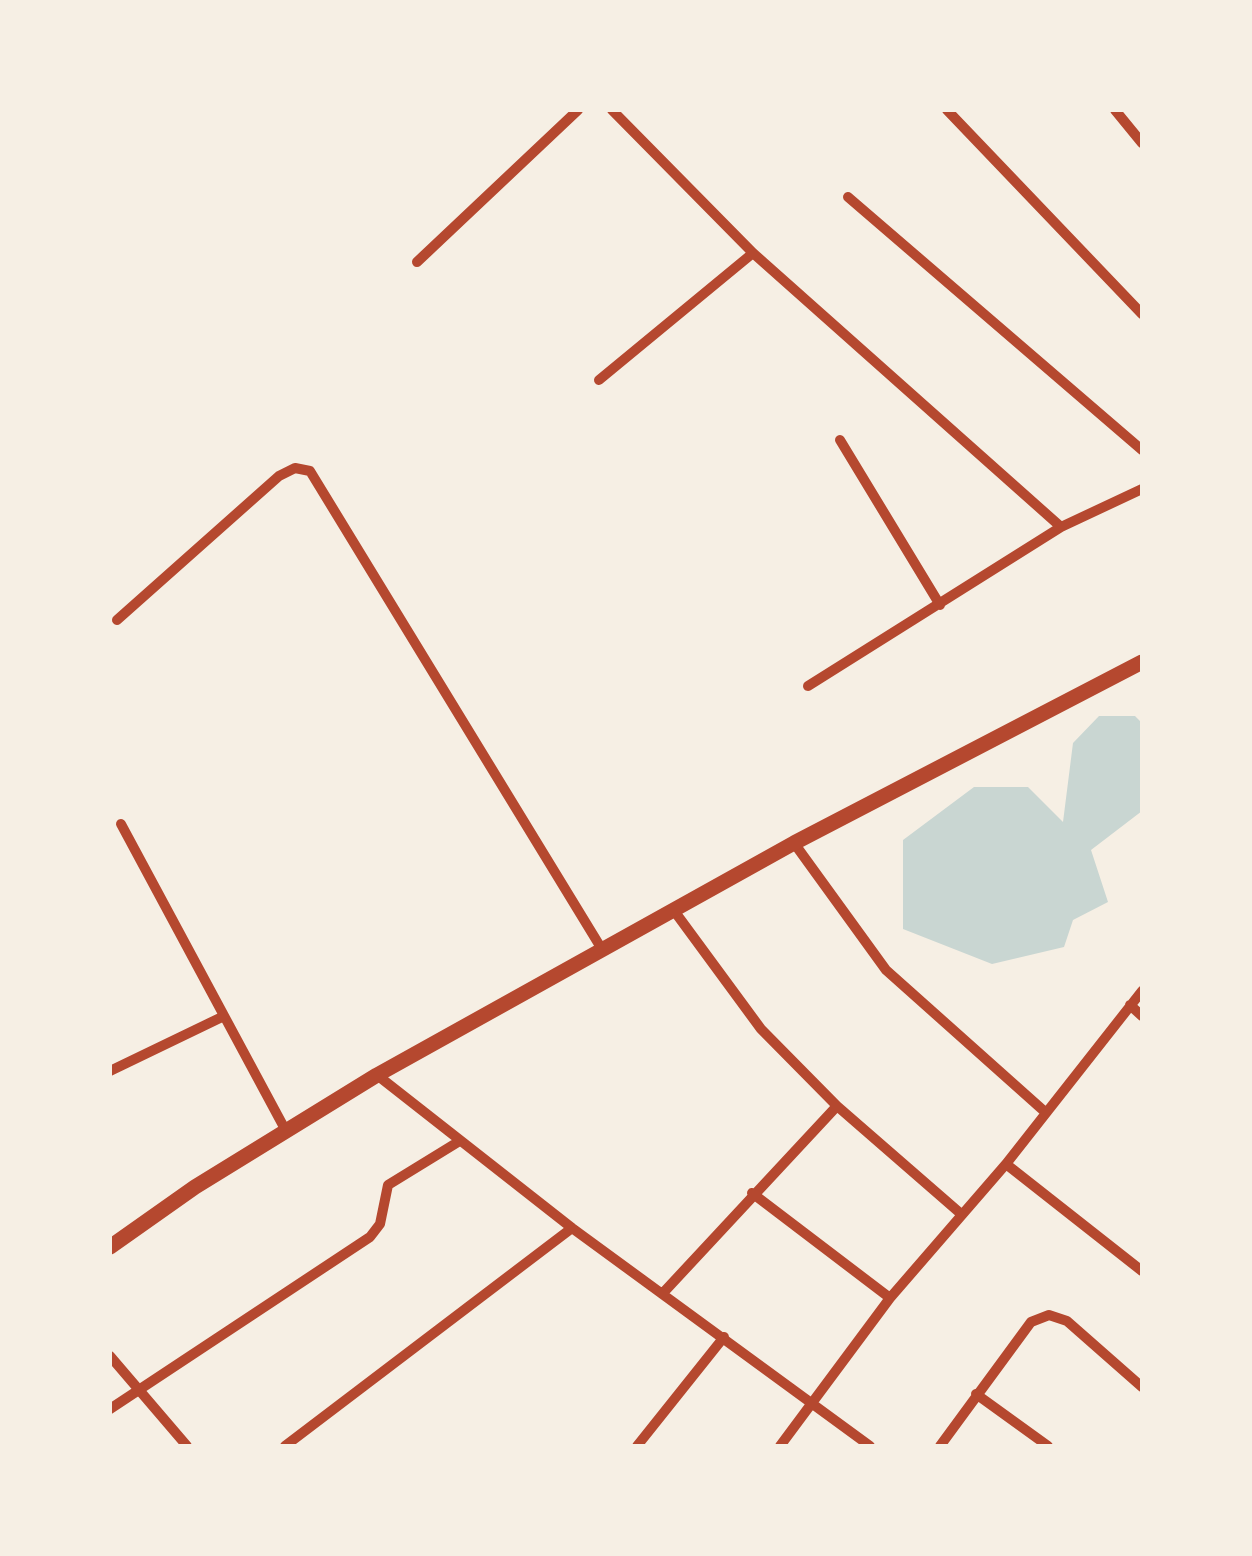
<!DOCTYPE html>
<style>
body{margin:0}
#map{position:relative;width:1252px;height:1556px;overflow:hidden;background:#f6efe4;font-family:"PT Sans",sans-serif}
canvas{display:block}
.frame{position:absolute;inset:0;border:112px solid #f6efe4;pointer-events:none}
</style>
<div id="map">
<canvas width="1252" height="1556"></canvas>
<div class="frame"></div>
</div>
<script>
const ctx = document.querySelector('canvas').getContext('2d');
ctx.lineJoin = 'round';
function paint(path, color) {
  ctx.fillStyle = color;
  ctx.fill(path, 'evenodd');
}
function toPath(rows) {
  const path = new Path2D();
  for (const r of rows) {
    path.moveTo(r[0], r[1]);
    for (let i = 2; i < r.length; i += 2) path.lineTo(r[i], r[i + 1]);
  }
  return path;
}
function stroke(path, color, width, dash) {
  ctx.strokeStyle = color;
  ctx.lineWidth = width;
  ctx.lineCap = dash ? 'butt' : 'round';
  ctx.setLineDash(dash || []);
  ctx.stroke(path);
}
paint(toPath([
 [1099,716,1135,716,1142,723,1142,811,1091,850,1108,902,1073,920,1064,947,992,964,903,929,903,840,974,787,1028,787,1063,822,1073,743]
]), '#c9d6d2');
stroke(toPath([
 [612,110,753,253,1061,527],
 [947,110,1142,314],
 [1115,110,1142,143],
 [848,197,1142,450],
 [417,262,578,110],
 [599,380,753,253],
 [840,440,940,605],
 [117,620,279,476,295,468,310,471,603,951],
 [808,686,1061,527,1142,489],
 [121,824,286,1131],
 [794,843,886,970,1044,1111],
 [675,912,761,1029,837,1106,960,1213],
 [1130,1005,1142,1016],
 [110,1071,222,1017],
 [377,1075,572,1228,870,1446],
 [1006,1164,1142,1271],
 [752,1193,890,1298],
 [663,1293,837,1106],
 [110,1356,187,1446],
 [976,1394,1048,1446],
 [110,1409,370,1237,380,1224,388,1185,458,1142],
 [285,1446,572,1228],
 [637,1446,724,1337],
 [780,1446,890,1298,1006,1164,1142,991],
 [940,1446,1031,1322,1049,1315,1067,1321,1142,1387]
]), '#b5482f', 10);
stroke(toPath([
 [110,1247,195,1187,377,1075,794,843,1142,662]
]), '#b5482f', 15);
</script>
